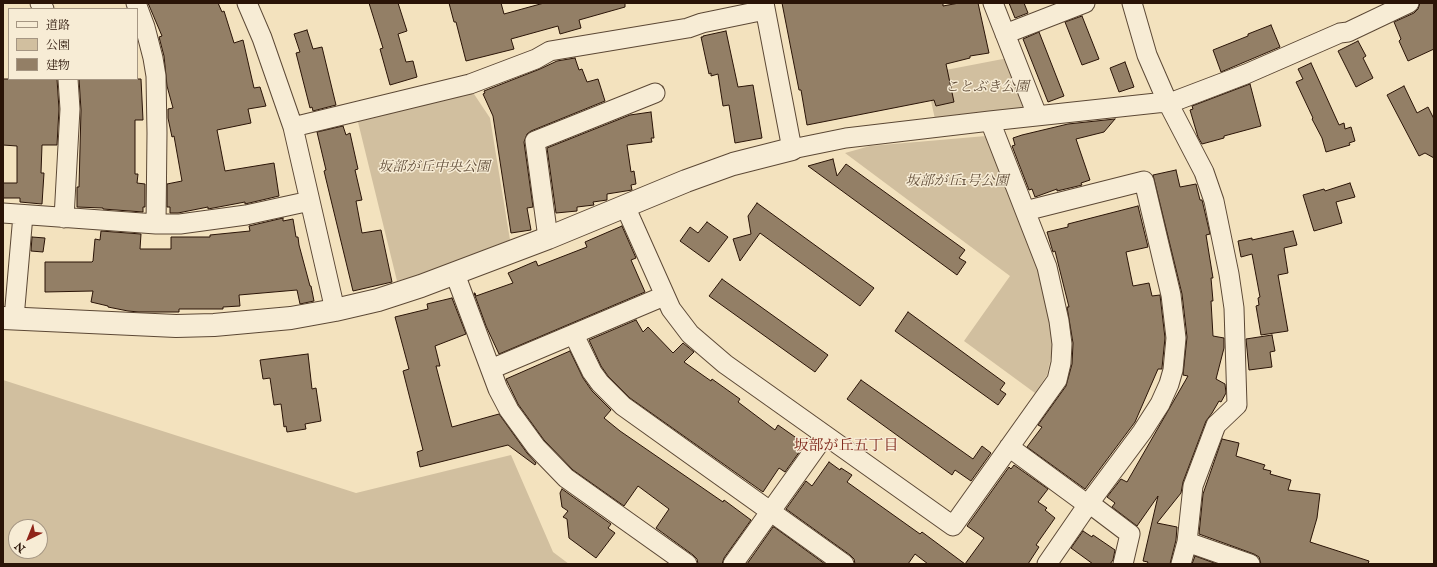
<!DOCTYPE html>
<meta charset="utf-8">
<style>
body{margin:0}
#map{position:relative;width:1437px;height:567px;overflow:hidden;background:#f3e2be;font-family:"IM FELL English","Noto Serif JP",serif}
canvas{display:block}
.frame{position:absolute;inset:0;border:4px solid #2a1407;pointer-events:none}
.legend{position:absolute;left:8px;top:8px;width:130px;height:72px;box-sizing:border-box;background:#f7ecd5;border:1px solid #a59683;margin:0;padding:5px 7px;list-style:none;font-size:12px;color:#2a1407}
.legend li{display:flex;align-items:center;gap:8px;height:20px}
.legend b{width:20px;border:1px solid #a59683}
.north{position:absolute;left:8px;top:519px;width:40px;height:40px;box-sizing:border-box;background:#f7ecd5;border:1px solid #a59683;border-radius:50%;rotate:223deg;font-size:11px;font-weight:700;line-height:16px;text-align:center;color:#2a1407}
.north::after{content:'';display:block;margin:auto;width:14px;height:18px;background:#8f2418;clip-path:polygon(50% 0,100% 100%,50% 72%,0 100%)}
</style>
<div id="map">
<canvas width="1437" height="567"></canvas>
<div class="frame"></div>
<ul class="legend">
<li><b style="height:5px;background:#f7ecd5"></b>道路</li>
<li><b style="height:11px;background:#d1bf9f"></b>公園</li>
<li><b style="height:11px;background:#937f66"></b>建物</li>
</ul>
<div class="north">N</div>
</div>
<script>
const ctx = document.querySelector('canvas').getContext('2d');
ctx.lineJoin = 'round';
function paint(path, color) {
  ctx.fillStyle = color;
  ctx.fill(path, 'evenodd');
}
function toPath(rows) {
  const path = new Path2D();
  for (const r of rows) {
    path.moveTo(r[0], r[1]);
    for (let i = 2; i < r.length; i += 2) path.lineTo(r[i], r[i + 1]);
  }
  return path;
}
function stroke(path, color, width, dash) {
  ctx.strokeStyle = color;
  ctx.lineWidth = width;
  ctx.lineCap = dash ? 'butt' : 'round';
  ctx.setLineDash(dash || []);
  ctx.stroke(path);
}
function label(font, color, halo, rows, align = 'center') {
  ctx.font = font + ' "IM FELL English","Noto Serif JP",serif';
  ctx.lineWidth = 3;
  ctx.setLineDash([]);
  ctx.textBaseline = 'middle';
  ctx.strokeStyle = halo;
  ctx.fillStyle = color;
  for (const [text, x, y, turn = 0] of rows) {
    ctx.save();
    ctx.translate(x, y);
    ctx.rotate((+turn || 0) * Math.PI / 180);
    ctx.textAlign = isNaN(turn) ? turn : align;
    if (halo) ctx.strokeText(text, 0, 0);
    ctx.fillText(text, 0, 0);
    ctx.restore();
  }
}
paint(toPath([
 [1008,58,1026,107,1022,109,935,119,925,74],
 [472,91,490,118,510,240,413,277,397,281,357,118],
 [986,136,1038,268,1054,344,1047,375,1035,393,964,341,1010,276,845,153,870,146],
 [3,380,356,493,511,455,553,552,569,564,3,564],
 [16,527,40,527,40,551,16,551]
]), '#d1bf9f');
const building = toPath([
 [148,3,218,3,222,12,224,11,234,43,243,40,254,88,260,87,266,106,248,109,251,123,217,130,225,171,274,163,279,196,245,204,245,202,208,209,208,207,178,213,170,213,170,207,167,207,167,184,182,181,174,136,172,137,168,118,168,109,173,108,167,86,164,56,159,37,162,36,148,3],
 [369,3,398,3,407,31,398,34,406,62,413,61,417,77,390,85,380,49,383,48,369,3],
 [449,3,501,3,504,14,544,3,625,3,625,7,579,20,581,28,560,34,558,26,511,39,514,49,466,61,456,22,454,22,449,3],
 [782,3,943,3,943,6,959,3,978,3,989,53,970,56,970,58,946,64,954,102,936,106,934,100,807,125,801,90,799,90,782,3],
 [1009,3,1024,3,1028,13,1015,18,1009,3],
 [1420,3,1434,3,1434,49,1408,61,1399,41,1401,39,1394,22,1414,13,1418,9,1420,3],
 [1082,16,1099,59,1082,65,1065,22,1082,16],
 [1271,25,1280,47,1221,72,1213,50,1248,36,1248,34,1271,25],
 [307,30,313,49,322,47,336,105,313,111,312,107,310,108,296,53,300,52,294,34,307,30],
 [726,31,738,87,753,85,762,138,735,143,729,105,723,106,718,74,711,76,711,73,709,74,701,37,703,37,703,36,726,31],
 [1039,32,1064,96,1048,102,1023,39,1039,32],
 [1358,41,1366,56,1363,58,1373,78,1356,87,1338,51,1358,41],
 [575,58,579,70,582,69,587,82,598,79,605,101,531,131,527,134,524,142,533,207,527,208,531,230,511,233,493,116,483,94,485,93,484,91,540,69,557,61,575,58],
 [1125,62,1134,87,1119,92,1110,68,1125,62],
 [1311,63,1339,125,1344,123,1345,129,1351,127,1355,141,1349,143,1350,145,1326,152,1322,138,1312,119,1313,118,1296,82,1303,79,1298,69,1311,63],
 [3,79,57,79,59,109,57,145,42,145,41,173,44,173,42,204,20,202,20,198,3,198,3,183,17,183,17,146,3,145,3,79],
 [79,79,141,79,143,120,135,120,135,174,138,174,137,183,145,184,145,207,143,207,143,212,103,209,103,208,77,207,77,187,79,187,81,110,79,79],
 [1250,84,1261,126,1224,136,1224,138,1202,144,1198,137,1190,110,1193,109,1192,106,1250,84],
 [1404,86,1417,113,1428,107,1434,119,1434,158,1425,153,1419,156,1387,95,1404,86],
 [651,112,654,138,651,138,652,142,627,145,631,172,634,171,636,184,631,185,632,190,607,194,607,200,593,202,594,205,577,207,577,211,556,213,547,148,630,115,651,112],
 [1115,119,1104,132,1076,139,1090,180,1081,183,1082,185,1074,187,1057,191,1057,189,1035,197,1032,189,1029,190,1012,146,1015,145,1013,138,1022,135,1068,124,1115,119],
 [343,126,346,135,350,133,358,169,355,170,362,200,356,201,362,233,381,230,392,282,353,291,324,171,326,170,317,132,343,126],
 [833,159,837,176,846,164,965,250,959,258,966,262,957,275,808,166,833,159],
 [1176,170,1180,187,1196,184,1200,200,1202,200,1203,204,1210,234,1206,235,1213,278,1211,278,1213,301,1211,301,1213,336,1224,338,1224,348,1216,379,1225,384,1226,393,1221,402,1219,401,1212,413,1206,421,1183,482,1181,493,1157,523,1177,527,1176,540,1170,564,1147,564,1148,562,1143,561,1158,496,1137,526,1112,507,1115,503,1107,497,1121,479,1127,482,1188,376,1183,375,1187,337,1182,294,1153,175,1176,170],
 [1350,183,1355,197,1336,202,1342,223,1314,231,1303,195,1324,189,1325,191,1350,183],
 [757,203,874,288,860,306,760,233,740,261,733,239,751,234,748,216,757,203],
 [1138,206,1148,247,1126,252,1133,286,1149,283,1152,296,1160,295,1165,338,1162,368,1162,369,1158,369,1135,422,1085,489,1027,447,1042,427,1038,425,1066,386,1072,364,1073,343,1067,307,1069,307,1055,251,1053,252,1047,232,1068,227,1068,224,1138,206],
 [283,218,283,221,293,219,296,237,298,237,299,245,310,286,311,286,314,301,300,304,297,290,239,295,240,306,223,307,223,309,179,309,179,312,139,312,128,311,108,307,108,306,91,302,93,291,45,292,45,262,92,262,93,261,95,239,100,240,101,231,141,234,140,249,171,249,171,237,210,237,210,235,250,231,249,226,283,218],
 [707,222,728,237,709,262,680,241,690,227,698,233,707,222],
 [622,226,636,258,631,260,645,292,499,354,486,326,474,293,475,293,476,296,513,283,508,273,536,261,538,266,587,247,585,242,622,226],
 [1293,231,1297,245,1284,248,1288,273,1278,275,1288,331,1261,335,1256,306,1259,305,1258,298,1260,297,1252,254,1241,257,1238,241,1252,238,1252,240,1293,231],
 [32,237,45,238,43,252,31,251,32,237],
 [722,279,828,355,815,372,709,296,722,279],
 [452,298,466,334,435,346,440,366,436,366,452,427,499,414,527,453,536,463,535,465,508,445,420,467,417,452,423,450,403,371,409,369,395,317,428,309,427,304,452,298],
 [908,312,1005,383,1000,390,1006,394,998,405,895,331,908,312],
 [636,320,643,332,648,327,673,353,683,343,694,352,684,362,711,381,712,379,740,399,738,402,775,430,778,425,805,444,785,472,779,468,763,492,630,398,608,376,601,366,589,340,636,320],
 [1272,335,1275,351,1270,352,1272,367,1249,370,1246,339,1272,335],
 [570,351,583,378,592,391,611,410,604,418,620,431,723,502,724,500,751,520,724,558,722,564,698,564,697,559,693,555,656,528,669,509,638,486,624,506,573,470,544,440,518,404,506,379,570,351],
 [308,354,312,389,316,388,321,421,305,424,306,429,287,432,286,426,284,427,281,404,274,405,270,378,263,379,260,360,308,354],
 [861,380,973,459,982,446,991,453,971,481,955,470,952,475,847,399,861,380],
 [1222,439,1239,443,1236,456,1265,465,1263,469,1271,471,1270,474,1291,480,1288,490,1320,494,1317,518,1310,542,1369,561,1368,564,1261,564,1259,557,1254,554,1199,534,1203,494,1222,439],
 [829,462,840,470,841,468,852,475,847,482,920,534,922,532,965,564,984,538,967,526,1009,467,1011,469,1014,465,1048,489,1038,502,1047,508,1045,510,1055,518,1036,545,1039,547,1028,564,928,564,915,554,908,564,855,564,854,559,850,555,786,509,806,481,812,486,829,462],
 [562,489,611,524,608,528,615,533,596,558,569,538,567,519,563,517,568,511,562,507,560,493,562,489],
 [773,527,774,527,825,564,747,564,773,527],
 [1083,531,1092,537,1093,535,1115,550,1113,560,1110,564,1093,564,1071,548,1083,531],
 [1195,556,1217,564,1192,564,1195,556]
]);
paint(building, '#937f66');
stroke(building, '#2a1407', 1);
const minor = toPath([
 [40,3,44,9],
 [136,3,145,27,153,58,156,76,157,133,156,224],
 [247,3,262,38,293,127,335,310],
 [764,3,792,149,846,138,990,121,1175,101,1246,74,1340,33,1348,32,1409,3],
 [993,3,1037,115],
 [1132,3,1147,55,1167,101,1204,172,1214,201,1229,274,1234,308,1237,405,1216,425,1193,486,1187,542,1181,564],
 [1005,34,1085,3],
 [293,127,470,84,536,59,550,51,688,28,702,23,765,10],
 [625,206,671,309,690,334,725,364,953,526,1057,380,1061,363,1062,344,1059,321,1047,267,990,121],
 [1025,211,1144,181,1171,295,1176,338,1173,370,1169,384,1160,404,1142,432,1089,503,1047,564],
 [3,213,156,224,180,224,246,215,310,201],
 [64,218,70,109,68,79],
 [548,238,535,141,655,93],
 [455,274,498,389,509,410,536,447,566,478,687,564],
 [14,318,23,215],
 [574,335,592,372,600,383,623,406,844,564],
 [491,369,664,296],
 [1009,447,1088,505],
 [1089,503,1130,534,1123,564],
 [1187,542,1250,564],
 [733,564,825,435]
]);
const tertiary = toPath([
 [3,318,176,326,214,325,291,318,335,310,378,300,421,286,548,238,686,181,733,164,792,149]
]);
stroke(minor, '#5c4835', 21);
stroke(tertiary, '#5c4835', 24);
stroke(minor, '#f7ecd5', 19);
stroke(tertiary, '#f7ecd5', 22);
label('italic 14px', '#64503c', '#f7ecd5', [
 ["ことぶき公園",987,88],
 ["坂部が丘中央公園",434,168],
 ["坂部が丘1号公園",957,182]
]);
label('15px', '#7a1f14', '#f7ecd5', [
 ["坂部が丘五丁目",846,447]
]);
</script>
